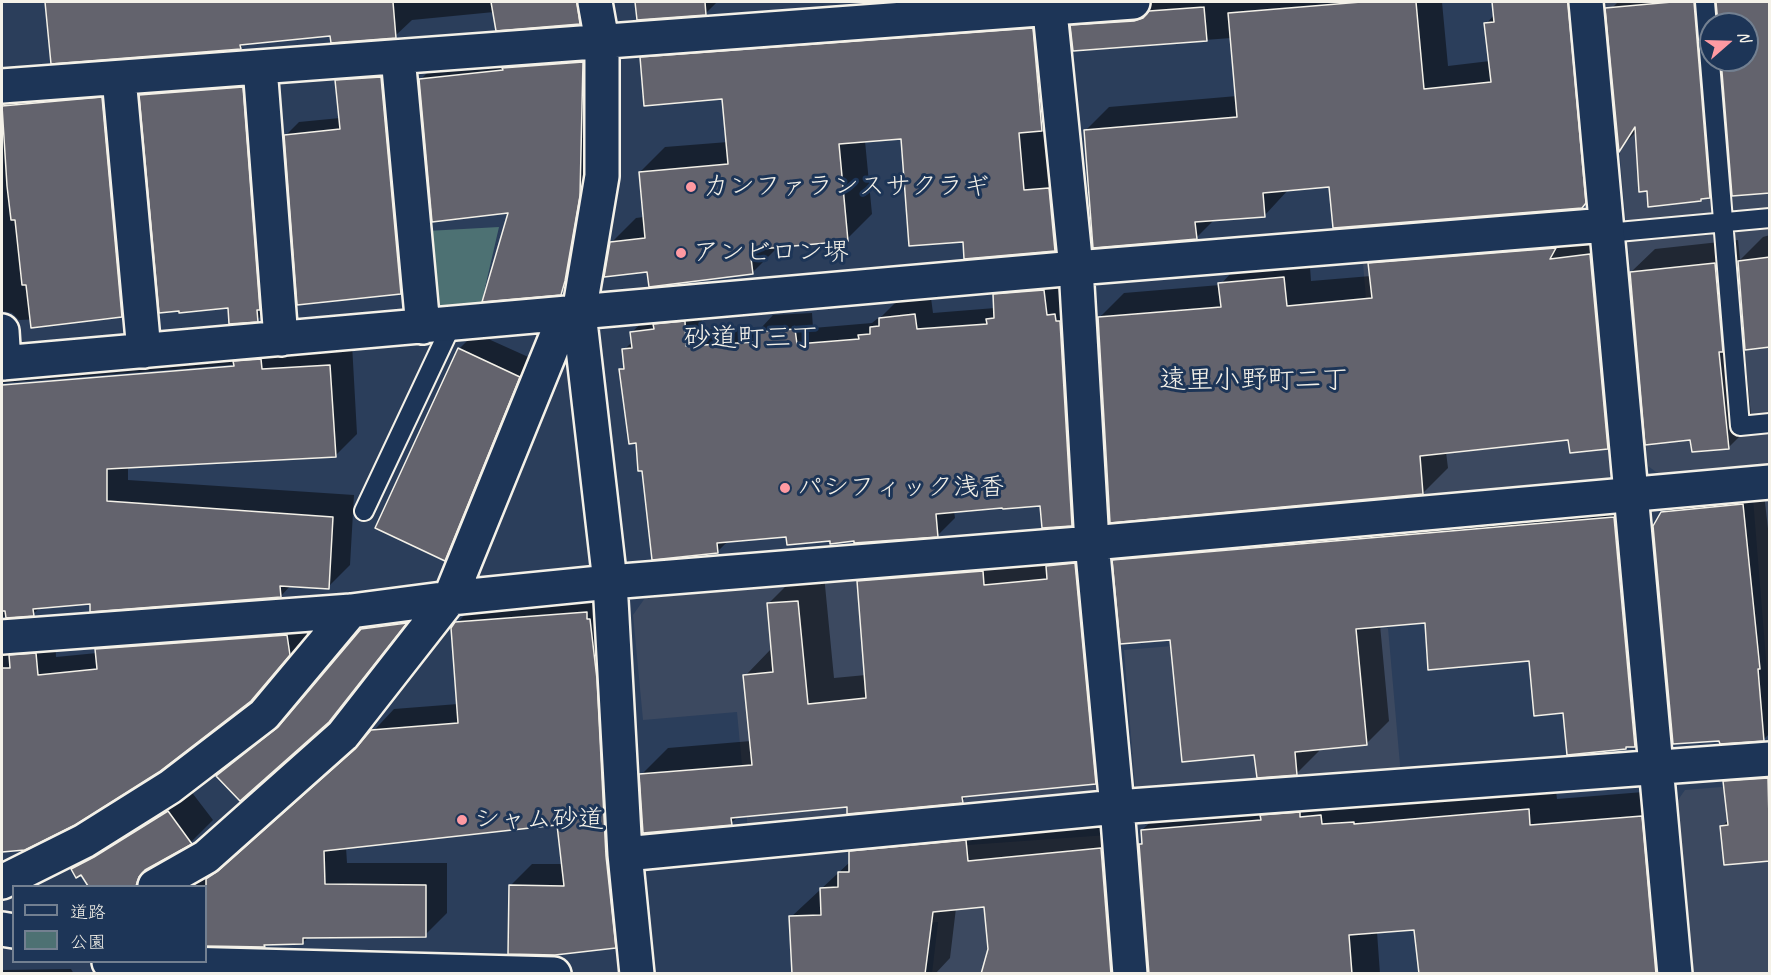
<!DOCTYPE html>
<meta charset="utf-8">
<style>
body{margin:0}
#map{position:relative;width:1771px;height:975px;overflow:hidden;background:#2b3e5b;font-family:Caveat,"Klee One",sans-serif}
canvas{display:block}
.frame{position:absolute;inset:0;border:3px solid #f4f1e8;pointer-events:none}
.legend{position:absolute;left:12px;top:885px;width:195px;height:78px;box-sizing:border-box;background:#1d3557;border:2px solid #738091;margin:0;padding:8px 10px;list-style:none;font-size:18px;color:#f4f1e8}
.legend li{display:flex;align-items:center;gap:12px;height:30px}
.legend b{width:30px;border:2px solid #738091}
.north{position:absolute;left:1699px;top:12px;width:60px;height:60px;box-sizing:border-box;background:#1d3557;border:2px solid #738091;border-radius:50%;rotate:70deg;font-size:16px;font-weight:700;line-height:24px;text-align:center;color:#f4f1e8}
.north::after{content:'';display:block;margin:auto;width:21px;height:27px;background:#ff9aa2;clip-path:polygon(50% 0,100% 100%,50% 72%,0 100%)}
</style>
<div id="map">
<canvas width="1771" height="975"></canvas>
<div class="frame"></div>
<ul class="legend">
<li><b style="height:8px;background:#1d3557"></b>道路</li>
<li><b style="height:16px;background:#4d7173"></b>公園</li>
</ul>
<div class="north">N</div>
</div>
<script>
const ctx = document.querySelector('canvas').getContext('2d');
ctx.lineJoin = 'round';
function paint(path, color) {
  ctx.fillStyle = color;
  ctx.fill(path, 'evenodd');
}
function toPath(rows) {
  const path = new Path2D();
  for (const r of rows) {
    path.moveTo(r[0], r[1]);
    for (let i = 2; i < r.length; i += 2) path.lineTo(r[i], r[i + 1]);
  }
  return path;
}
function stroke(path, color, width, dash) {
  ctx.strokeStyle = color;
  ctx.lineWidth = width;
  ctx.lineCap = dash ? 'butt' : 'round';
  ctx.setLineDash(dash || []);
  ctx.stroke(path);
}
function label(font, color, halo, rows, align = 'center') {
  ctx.font = font + ' Caveat,"Klee One",sans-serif';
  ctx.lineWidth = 6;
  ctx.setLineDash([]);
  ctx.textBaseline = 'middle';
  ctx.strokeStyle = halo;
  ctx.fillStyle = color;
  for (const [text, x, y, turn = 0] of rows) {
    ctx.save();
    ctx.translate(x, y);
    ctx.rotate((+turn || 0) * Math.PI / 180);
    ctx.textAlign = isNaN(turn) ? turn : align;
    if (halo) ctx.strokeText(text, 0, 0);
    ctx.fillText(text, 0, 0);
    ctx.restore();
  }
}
paint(toPath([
 [1606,2,1769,2,1769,469,1664,478,1648,466],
 [1711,24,1747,24,1747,60,1711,60],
 [1597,244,1615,470,1605,481,1382,499,1363,263],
 [1769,497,1769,697,1753,499],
 [1067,559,1082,578,1102,783,1091,799,748,831,737,712,643,720,633,615,645,598],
 [1388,628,1401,776,1149,797,1135,786,1124,650],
 [1769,783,1769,973,1687,973,1671,810,1685,790],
 [1107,835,1115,973,932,973,938,922,891,926,883,851]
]), '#3c4960');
paint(toPath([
 [499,227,481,305,446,312,433,301,427,231]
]), '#4d7173');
paint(toPath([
 [46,2,601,2,579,23,494,12,412,20,395,36,331,35,245,43,240,48,52,62],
 [637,2,717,2,706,13,638,18],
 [1096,2,1442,2,1448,66,1490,61,1486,24,1494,15,1493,2,1593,2,1606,182,1581,207,1330,186,1289,189,1265,215,1215,219,1196,238,1085,131,1109,107,1237,96,1231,38,1074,50,1072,26],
 [1618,2,1770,2,1770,198,1769,191,1732,174,1709,197,1703,197,1700,200,1637,131,1620,148,1607,13],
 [1711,24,1747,24,1747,60,1711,60],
 [1057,4,1066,105,1045,126,1049,166,1074,164,1080,225,1055,250,964,240,902,137,865,141,872,214,847,239,777,246,777,248,752,273,648,270,611,243,636,218,644,217,640,172,665,147,728,142,724,97,642,58,666,33],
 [606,39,584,269,560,293,510,212,420,80,444,56],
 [394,64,414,279,400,292,286,135,299,122,340,118,336,81,350,67],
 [251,79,266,311,257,320,229,307,141,95,150,86],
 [111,89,131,307,121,316,19,320,12,313,2,311,2,99],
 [1614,230,1632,423,1607,448,1570,439,1446,452,1448,468,1423,493,1099,318,1124,293,1220,285,1245,258,1309,253,1311,281,1371,276,1370,264,1395,239],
 [1770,235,1770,346,1744,348,1752,424,1729,447,1692,438,1631,272,1655,249,1738,240,1740,260,1763,237],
 [1060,274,1088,508,1072,524,1042,504,954,511,955,518,938,535,831,539,787,536,728,541,717,552,643,469,621,370,625,365,624,350,633,341,632,332,649,316,701,305,702,330,762,327,773,315,812,313,813,328,872,323,877,319,880,318,897,301,931,298,933,313,995,308,995,295,1012,278],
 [475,333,535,360,461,543,445,559,459,349],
 [352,344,357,434,335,456,128,466,128,480,354,495,350,565,328,587,291,585,281,596,91,603,41,607,33,614,2,617,2,386,241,367,241,364,2,383,2,365],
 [1763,485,1770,546,1770,733,1764,739,1663,513,1683,492],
 [1637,495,1658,723,1635,745,1564,712,1530,660,1426,621,1380,625,1389,721,1366,744,1318,748,1319,751,1296,774,1256,753,1114,561,1137,538],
 [1074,539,1122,756,1095,783,969,794,962,801,849,806,739,816,731,823,641,775,668,748,751,741,745,676,772,648,768,604,795,577,824,575,834,678,866,675,858,581,885,555],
 [608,590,637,924,615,946,510,886,532,864,563,864,559,824,346,847,347,863,447,863,447,913,425,935,309,936,303,943,267,943,264,946,206,944,206,886,90,886,82,873,73,869,95,847,190,790,213,820,191,842,158,862,160,872,188,881,242,849,364,741,394,709,458,704,457,623,479,600],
 [417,611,342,707,328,721,218,776,230,763,287,719,375,616],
 [305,617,308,635,269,681,250,700,24,848,2,850,2,642,55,635,56,657,97,653,96,649,115,631],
 [1770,751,1770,859,1722,826,1729,820,1725,782,1755,752],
 [1555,783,1557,799,1668,790,1684,974,1420,974,1415,929,1377,932,1380,974,982,974,990,949,986,905,956,908,950,958,935,974,793,974,791,917,850,862,850,852,877,825,1128,822,1141,958,1150,965,1140,845,1143,842,1142,830,1169,804],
 [71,969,74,974,2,974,2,970]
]), '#0007');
const building = toPath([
 [45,2,393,2,396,38,331,43,330,36,240,45,241,49,51,64,45,2],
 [491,2,577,2,580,24,496,31,491,2],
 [635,2,705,2,706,15,637,20,635,2],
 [1361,2,1416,2,1424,89,1491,82,1484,23,1494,22,1492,2,1568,2,1586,203,1582,208,1333,228,1329,187,1263,193,1265,217,1195,222,1197,239,1093,248,1084,130,1237,117,1228,13,1361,2],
 [1672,2,1694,2,1710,198,1701,199,1701,201,1648,207,1647,191,1639,192,1635,127,1619,152,1605,8,1672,2],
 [1716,2,1770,2,1770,193,1732,196,1721,60,1747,60,1747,24,1718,24,1716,2],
 [1204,7,1207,41,1073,51,1070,25,1134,21,1143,18,1149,11,1204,7],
 [1033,28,1042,131,1019,133,1024,190,1049,188,1055,251,964,259,963,242,909,246,901,139,839,144,848,241,750,250,753,274,649,287,647,272,604,277,610,242,645,238,639,172,728,164,722,99,644,106,640,57,1033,28],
 [583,62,580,196,565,281,561,295,482,302,508,213,432,222,419,79,503,70,502,68,583,62],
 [381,77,401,294,297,305,284,135,340,129,335,80,381,77],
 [243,87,260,310,257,310,258,322,229,324,228,308,179,313,179,311,159,313,139,95,243,87],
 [102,97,122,317,31,328,26,285,22,285,15,220,11,220,7,186,2,106,102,97],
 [1556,248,1550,259,1590,254,1608,449,1570,453,1568,440,1420,456,1423,494,1110,523,1098,317,1221,307,1218,283,1284,277,1287,306,1372,298,1368,263,1556,248],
 [1770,257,1770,347,1745,350,1738,261,1770,257],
 [1715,263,1723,352,1719,352,1729,449,1692,452,1690,440,1645,445,1630,272,1715,263],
 [1044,290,1047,315,1055,314,1056,321,1060,321,1072,526,1042,528,1040,506,1003,509,1002,508,936,514,938,537,854,543,854,541,830,544,830,541,787,545,786,537,717,543,718,553,652,560,642,471,638,471,636,443,629,444,619,369,624,369,622,349,632,348,630,332,654,329,653,324,685,321,686,346,756,342,755,332,795,329,797,344,859,339,858,335,870,334,870,327,879,326,879,318,915,314,917,329,987,324,986,319,994,318,993,294,1044,290],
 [458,348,520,377,445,561,375,528,458,348],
 [261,359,262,369,330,365,336,457,107,469,107,501,333,517,329,589,280,586,281,597,90,612,90,604,33,609,34,616,6,618,5,611,2,611,2,385,234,366,233,361,261,359],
 [1743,504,1760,669,1758,669,1764,741,1720,744,1719,741,1673,744,1653,526,1661,512,1743,504],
 [1614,517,1635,747,1626,747,1626,749,1567,755,1563,713,1534,716,1529,661,1428,670,1425,623,1356,629,1367,745,1295,752,1297,775,1257,778,1254,755,1182,762,1170,640,1120,644,1112,560,1614,517],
 [1075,563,1096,784,962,797,963,803,847,814,847,807,731,818,732,825,643,833,639,774,752,765,743,675,773,672,767,603,798,601,808,704,866,698,857,581,983,571,984,585,1047,579,1046,566,1075,563],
 [587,612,587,619,590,619,597,679,606,856,616,948,555,955,508,954,509,885,564,886,557,825,324,851,325,884,426,885,426,937,303,938,303,944,264,945,265,947,206,946,206,879,218,871,355,749,371,730,458,723,451,628,455,622,587,612],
 [407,623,329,722,240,801,216,776,278,727,361,629,407,623],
 [287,635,290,655,251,701,159,772,75,825,25,850,2,852,2,668,10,668,9,655,36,653,38,675,97,669,95,649,287,635],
 [1768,778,1770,861,1724,865,1720,826,1728,825,1723,781,1768,778],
 [1529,809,1530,825,1642,816,1656,974,1419,974,1414,930,1349,935,1352,974,1149,974,1139,844,1142,844,1141,830,1261,820,1260,815,1300,812,1300,817,1321,815,1322,824,1354,822,1354,824,1529,809],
 [168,811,192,844,145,870,139,877,136,886,88,886,81,875,76,878,71,869,94,857,168,811],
 [966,840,968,861,1101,848,1111,974,981,974,988,949,984,907,933,912,925,974,792,974,789,916,821,915,820,888,838,887,838,872,849,872,849,851,966,840]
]);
paint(building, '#63636d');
stroke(building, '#f4f1e8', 1.5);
const service = toPath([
 [1705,2,1740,426,1770,423],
 [1607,233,1770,218],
 [364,511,452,324]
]);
const minor = toPath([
 [595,2,602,41,602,176,579,313,610,582,625,854,637,974],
 [1049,2,1076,268,1092,543,1117,807,1130,974],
 [1586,2,1675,974],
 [398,57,423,327],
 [260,67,281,339],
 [119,78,144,351],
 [2,86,1133,2],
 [2,331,4,363],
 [2,363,1076,268,1606,225],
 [2,637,351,611,450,598,610,582,1092,543,1770,482],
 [625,854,1117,807,1770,759],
 [2,882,84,841,170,787,264,715,351,611],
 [155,886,206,857,343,735,450,598,557,335,579,313],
 [2,929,14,931],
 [109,962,554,974]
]);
stroke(service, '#f4f1e8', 22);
stroke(minor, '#f4f1e8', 38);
stroke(service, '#1d3557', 18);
stroke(minor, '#1d3557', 33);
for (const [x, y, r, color] of [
 [691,187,6,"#ff9aa2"],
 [681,253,6,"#ff9aa2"],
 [785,488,6,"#ff9aa2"],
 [462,820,6,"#ff9aa2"]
]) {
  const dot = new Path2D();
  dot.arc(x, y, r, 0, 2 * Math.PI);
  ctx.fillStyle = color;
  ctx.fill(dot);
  stroke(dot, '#1d3557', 2);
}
label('26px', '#f4f1e8', '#1d3557', [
 ["カンファランスサクラギ",703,187],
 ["アンビロン堺",693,253],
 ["パシフィック浅香",797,488],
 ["シャム砂道",474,820]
], 'left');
label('27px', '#f4f1e8', '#1d3557', [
 ["砂道町三丁",751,339],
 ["遠里小野町二丁",1254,381]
]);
</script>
